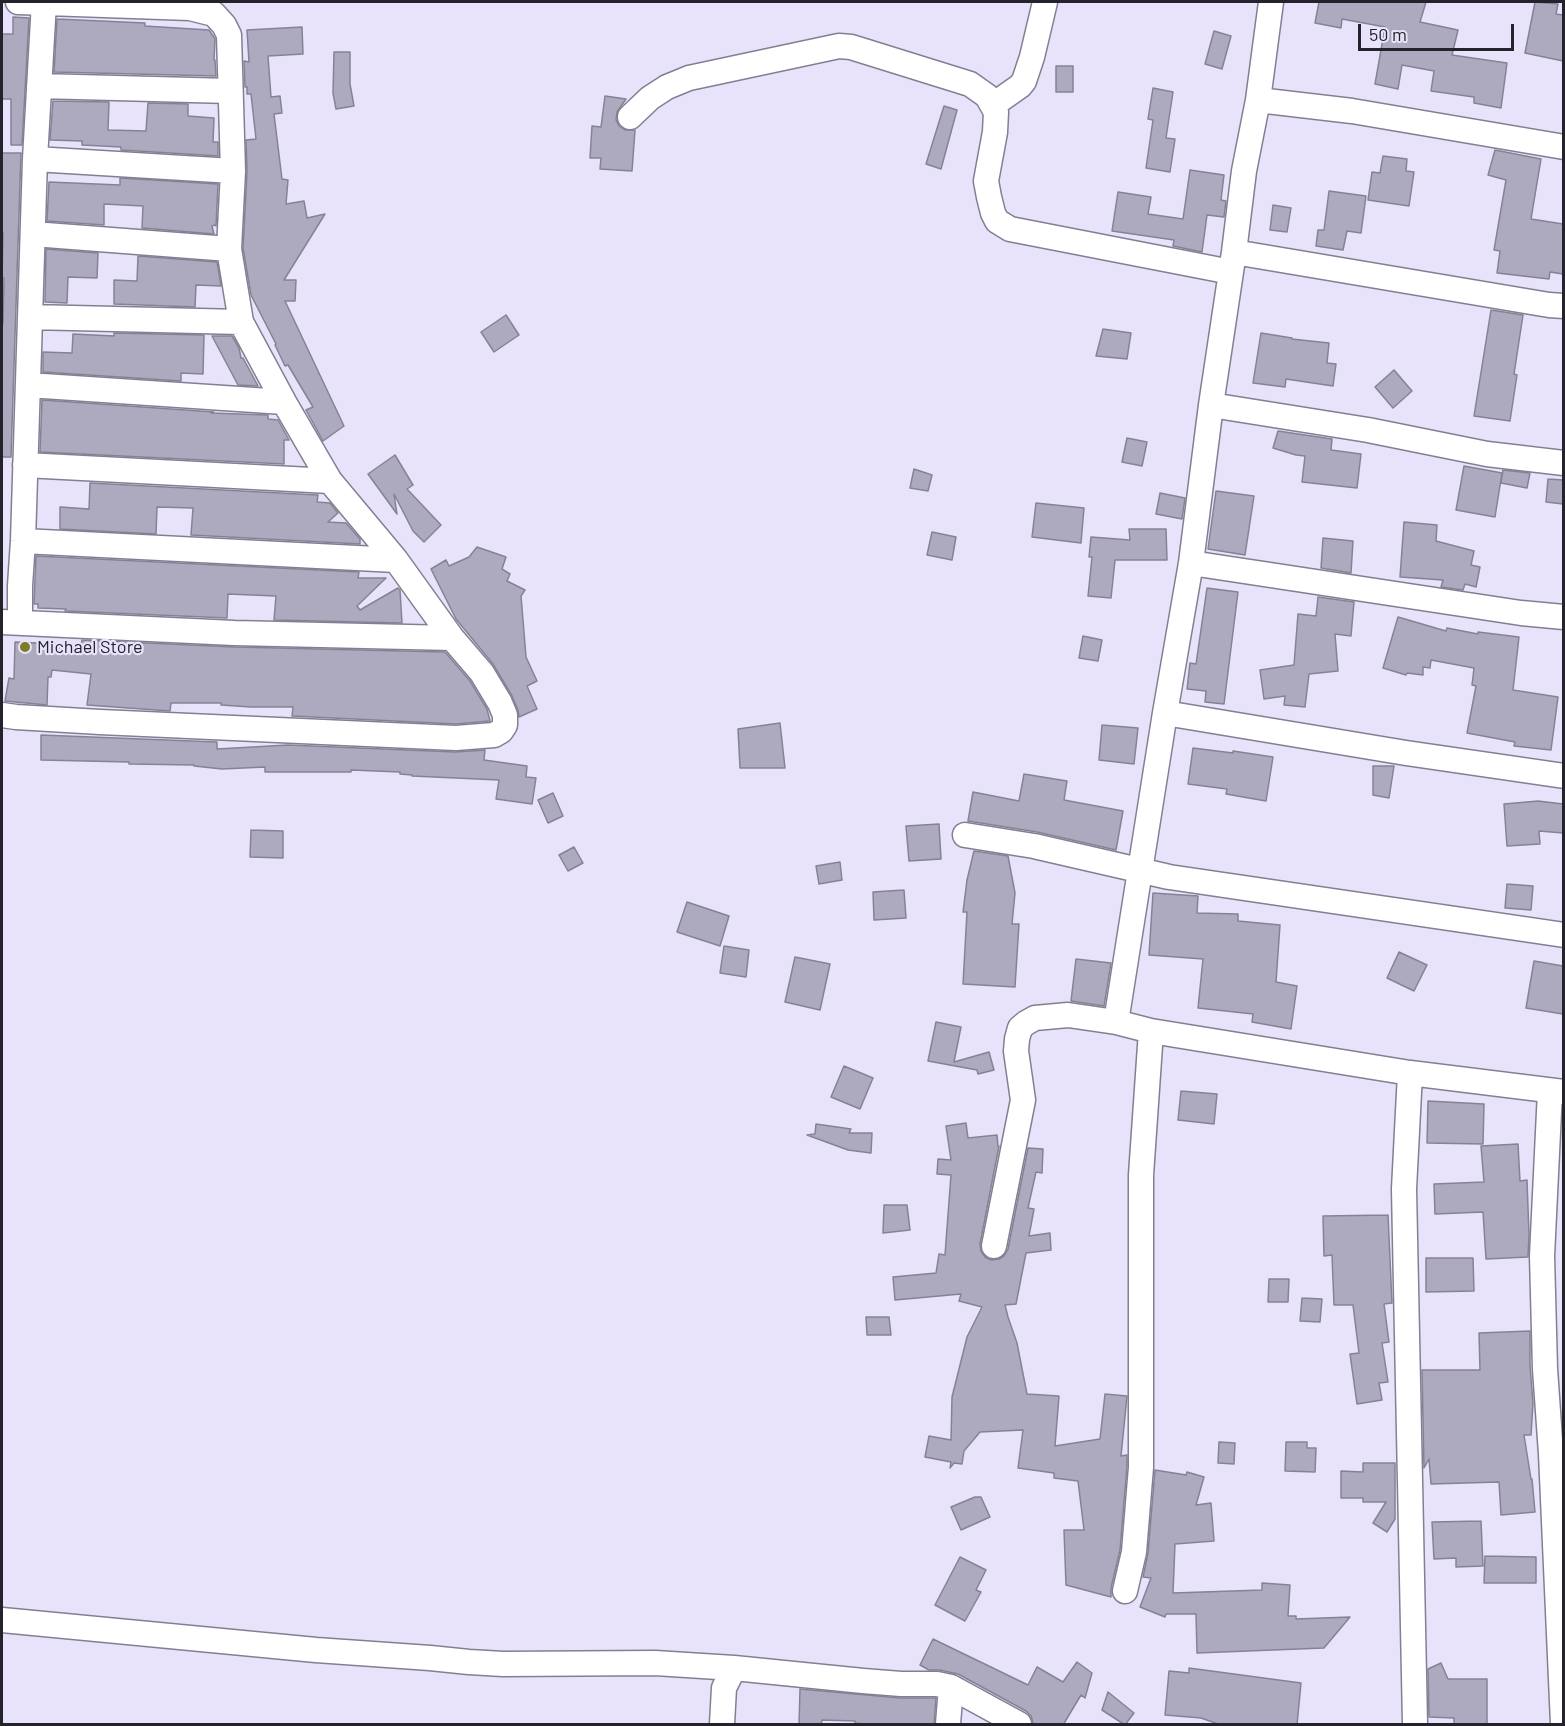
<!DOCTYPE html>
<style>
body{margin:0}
#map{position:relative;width:1565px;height:1726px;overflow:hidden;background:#e8e3fa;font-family:Barlow,sans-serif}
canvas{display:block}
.frame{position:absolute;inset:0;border:3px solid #24222a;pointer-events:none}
.scale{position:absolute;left:1358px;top:24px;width:156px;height:27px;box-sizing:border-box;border:3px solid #24222a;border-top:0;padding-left:8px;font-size:18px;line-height:21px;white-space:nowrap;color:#24222a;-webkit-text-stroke:4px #e8e3fa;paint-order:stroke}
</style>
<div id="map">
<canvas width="1565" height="1726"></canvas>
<div class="frame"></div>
<div class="scale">50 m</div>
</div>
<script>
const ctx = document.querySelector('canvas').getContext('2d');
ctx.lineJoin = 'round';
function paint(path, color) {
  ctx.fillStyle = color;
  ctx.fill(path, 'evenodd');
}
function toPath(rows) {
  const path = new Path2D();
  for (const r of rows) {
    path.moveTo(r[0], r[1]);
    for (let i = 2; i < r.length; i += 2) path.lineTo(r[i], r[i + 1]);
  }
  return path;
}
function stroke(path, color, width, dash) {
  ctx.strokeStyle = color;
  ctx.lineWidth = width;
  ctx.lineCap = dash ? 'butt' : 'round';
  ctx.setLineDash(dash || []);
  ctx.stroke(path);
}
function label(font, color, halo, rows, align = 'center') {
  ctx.font = font + ' Barlow,sans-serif';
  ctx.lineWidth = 4.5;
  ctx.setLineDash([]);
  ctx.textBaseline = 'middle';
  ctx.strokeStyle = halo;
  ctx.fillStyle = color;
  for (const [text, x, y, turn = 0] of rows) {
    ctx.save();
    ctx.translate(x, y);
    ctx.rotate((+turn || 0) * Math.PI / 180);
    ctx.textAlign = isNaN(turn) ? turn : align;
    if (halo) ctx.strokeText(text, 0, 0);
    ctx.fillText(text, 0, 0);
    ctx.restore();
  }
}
const building = toPath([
 [1319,2,1426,2,1420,22,1458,30,1452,55,1507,63,1501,108,1474,103,1474,97,1431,91,1434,71,1402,65,1398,89,1375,84,1385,27,1342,19,1341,28,1315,23,1319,2],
 [1535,2,1558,4,1556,14,1563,15,1563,61,1525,53,1535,2],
 [13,17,29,18,22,145,11,145,11,99,2,99,2,34,13,34,13,17],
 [57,19,145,23,145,26,209,30,215,39,214,60,215,60,216,76,54,72,57,19],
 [302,27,303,54,268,56,271,97,280,96,282,113,274,114,282,179,288,180,286,204,304,201,307,218,325,214,284,280,296,280,295,301,285,301,344,426,323,441,306,410,313,407,288,365,285,366,275,345,276,344,251,295,243,248,247,172,246,140,256,139,251,94,247,94,247,87,245,87,244,61,249,62,247,30,302,27],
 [1214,31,1231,36,1222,69,1205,64,1214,31],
 [334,52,350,52,350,84,354,106,336,109,333,93,334,52],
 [1056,66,1073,66,1073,92,1056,92,1056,66],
 [1153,88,1173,92,1166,138,1175,139,1170,172,1146,168,1153,120,1148,119,1153,88],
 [605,96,626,99,617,112,616,120,619,126,625,130,635,130,632,171,600,169,601,158,590,158,592,126,601,127,605,96],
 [53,101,109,102,108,130,146,131,148,103,188,104,188,116,214,118,213,142,218,142,218,156,121,150,121,147,82,145,82,141,50,140,53,101],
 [944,106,957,110,941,169,926,164,944,106],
 [1495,150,1541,159,1531,219,1563,224,1563,274,1550,272,1549,279,1497,273,1500,251,1494,250,1506,180,1488,175,1495,150],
 [2,153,21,153,11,457,2,457,2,324,3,324,4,278,2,278,3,233,2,233,2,153],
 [1383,156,1407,159,1406,171,1414,172,1409,206,1368,200,1372,172,1380,173,1383,156],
 [1190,170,1224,175,1221,200,1226,201,1224,217,1207,215,1202,252,1173,246,1174,240,1112,231,1118,192,1151,197,1148,214,1183,219,1190,170],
 [120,178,218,184,216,226,215,225,212,226,214,234,142,228,143,206,104,204,104,225,47,221,49,182,120,185,120,178],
 [1329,191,1366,196,1361,233,1347,231,1343,250,1316,246,1318,230,1324,230,1329,191],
 [1273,205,1291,208,1287,232,1270,230,1273,205],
 [46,249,98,253,97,278,68,277,67,303,45,302,46,249],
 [138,256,217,262,221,286,196,285,195,307,114,304,114,280,137,281,138,256],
 [1491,310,1523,315,1514,374,1517,375,1510,421,1474,416,1491,310],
 [506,315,519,335,494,352,481,332,506,315],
 [1103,329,1131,333,1127,359,1096,356,1103,329],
 [114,333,204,335,203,374,181,373,181,381,43,372,43,352,72,353,73,334,114,336,114,333],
 [1261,333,1292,338,1292,339,1329,343,1327,363,1336,364,1333,386,1286,379,1285,387,1253,383,1261,333],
 [212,336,232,336,239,348,241,358,243,358,258,386,238,385,212,336],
 [1394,370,1412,391,1393,408,1375,387,1394,370],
 [42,400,214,412,211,413,268,415,268,419,278,420,289,440,284,440,284,464,40,452,42,400],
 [1278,431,1332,439,1331,450,1361,454,1357,488,1302,482,1305,456,1296,455,1273,448,1278,431],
 [1127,438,1147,442,1142,466,1122,462,1127,438],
 [395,455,413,485,407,489,441,525,424,542,413,531,394,494,397,514,368,474,395,455],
 [1464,466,1502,473,1495,517,1456,510,1464,466],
 [914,469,932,475,928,491,910,488,914,469],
 [1503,470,1530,473,1527,488,1501,483,1503,470],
 [1548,479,1563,480,1563,504,1546,502,1548,479],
 [90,483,318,495,317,502,330,503,338,513,328,522,346,523,360,539,360,544,191,535,193,508,157,507,156,534,60,529,60,507,89,509,90,483],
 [1216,491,1254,496,1245,555,1208,549,1216,491],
 [1160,493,1185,498,1182,519,1156,514,1160,493],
 [1036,503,1084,508,1081,543,1032,537,1036,503],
 [1404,522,1437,525,1436,541,1474,551,1471,565,1480,567,1476,587,1465,584,1463,590,1441,587,1443,580,1400,577,1404,522],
 [1129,529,1166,529,1167,560,1115,560,1111,598,1088,596,1092,557,1089,557,1091,537,1130,540,1129,529],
 [932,532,956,537,952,560,927,555,932,532],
 [1323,538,1353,541,1351,573,1321,568,1323,538],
 [477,547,506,557,502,569,510,574,507,581,525,590,521,596,526,657,537,681,527,686,537,709,519,717,518,710,512,696,493,664,456,619,431,569,446,560,449,566,469,557,477,547],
 [36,556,359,572,358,578,386,578,357,606,360,610,398,588,400,590,402,623,274,620,276,596,228,594,227,618,65,611,66,609,38,608,38,604,34,604,36,556],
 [1207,588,1238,592,1224,704,1205,702,1206,691,1187,689,1190,663,1196,664,1207,588],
 [1318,597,1354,602,1351,636,1335,634,1338,671,1309,674,1305,707,1284,705,1285,696,1264,699,1260,670,1294,665,1298,614,1316,616,1318,597],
 [1398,617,1446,631,1447,628,1478,634,1478,632,1519,637,1513,690,1558,697,1551,750,1514,746,1515,742,1467,733,1476,686,1472,685,1474,668,1431,660,1430,668,1423,667,1423,675,1407,673,1406,675,1383,668,1398,617],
 [1083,636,1102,640,1098,661,1079,658,1083,636],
 [82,640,234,647,445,652,470,681,487,709,490,721,456,724,292,716,293,707,251,707,221,705,221,703,171,703,170,711,87,705,91,674,52,670,51,677,48,677,47,705,5,701,9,678,14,679,15,642,81,645,82,640],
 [780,723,785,768,740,768,738,729,780,723],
 [1102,725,1138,728,1134,764,1099,760,1102,725],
 [41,735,217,742,217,749,288,745,455,752,485,750,484,760,527,766,526,777,536,778,532,804,496,799,499,780,412,776,412,775,400,774,400,772,351,770,351,772,265,772,265,767,222,769,194,766,194,765,129,764,129,762,41,760,41,735],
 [1193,748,1233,753,1233,751,1273,757,1266,801,1226,794,1227,789,1188,784,1193,748],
 [1373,766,1394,766,1389,798,1373,795,1373,766],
 [1024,774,1067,781,1064,800,1123,811,1116,850,1037,832,968,821,973,792,1019,801,1024,774],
 [553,793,563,816,548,823,538,800,553,793],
 [1538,801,1563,804,1563,833,1539,831,1540,844,1507,846,1504,804,1538,801],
 [939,824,941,859,909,861,906,826,939,824],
 [251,830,283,831,283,858,250,857,251,830],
 [574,847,583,863,568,871,559,855,574,847],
 [974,851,1008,856,1015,893,1012,924,1019,924,1015,987,963,984,967,912,963,912,967,880,974,851],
 [840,862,842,880,819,884,816,866,840,862],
 [1507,884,1533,886,1531,910,1505,908,1507,884],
 [904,890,906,918,874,920,873,892,904,890],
 [1153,893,1198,896,1197,913,1238,914,1238,921,1280,925,1276,982,1297,986,1291,1029,1252,1022,1253,1014,1198,1008,1203,959,1149,955,1153,893],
 [687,902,729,916,720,946,677,932,687,902],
 [724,946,749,950,746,977,720,973,724,946],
 [1399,952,1427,965,1414,991,1387,978,1399,952],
 [795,957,830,964,820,1010,785,1002,795,957],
 [1076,959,1111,963,1104,1006,1071,1001,1076,959],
 [1534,961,1563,966,1563,1014,1526,1008,1534,961],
 [936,1022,961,1027,954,1062,989,1052,994,1070,978,1074,977,1070,928,1061,936,1022],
 [844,1066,873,1078,860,1109,831,1097,844,1066],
 [1181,1091,1217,1094,1214,1124,1178,1120,1181,1091],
 [1428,1101,1484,1104,1483,1144,1427,1143,1428,1101],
 [966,1123,968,1138,997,1135,998,1146,999,1146,980,1244,981,1251,985,1257,991,1260,999,1259,1004,1256,1008,1249,1028,1148,1043,1149,1042,1173,1036,1172,1028,1208,1034,1209,1029,1236,1050,1233,1051,1250,1026,1253,1016,1304,1005,1305,1008,1317,1017,1343,1027,1394,1059,1396,1055,1446,1100,1439,1105,1394,1127,1396,1121,1456,1127,1455,1127,1466,1120,1550,1111,1588,1111,1597,1066,1585,1064,1530,1084,1530,1078,1481,1054,1478,1054,1473,1018,1468,1023,1430,980,1432,964,1451,962,1464,954,1463,950,1468,951,1462,925,1457,929,1436,951,1440,952,1397,967,1337,982,1307,959,1301,961,1294,895,1300,893,1277,936,1273,939,1254,945,1255,951,1175,937,1174,938,1159,951,1160,946,1126,966,1123],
 [816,1124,851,1129,849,1133,872,1133,871,1153,848,1150,807,1135,815,1134,816,1124],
 [1518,1144,1520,1181,1527,1180,1529,1235,1528,1257,1486,1259,1483,1212,1435,1214,1434,1184,1484,1182,1481,1146,1518,1144],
 [884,1205,907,1205,910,1230,883,1233,884,1205],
 [1388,1215,1392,1303,1384,1304,1389,1342,1382,1343,1388,1382,1379,1383,1382,1400,1357,1404,1350,1354,1359,1353,1353,1305,1334,1305,1332,1255,1324,1256,1323,1216,1388,1215],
 [1426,1258,1473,1258,1474,1291,1426,1292,1426,1258],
 [1269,1279,1289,1279,1288,1302,1268,1302,1269,1279],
 [1302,1298,1322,1299,1320,1322,1300,1321,1302,1298],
 [866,1317,889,1317,891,1335,867,1335,866,1317],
 [1530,1331,1530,1365,1533,1403,1531,1435,1524,1435,1531,1479,1532,1479,1535,1512,1501,1515,1499,1482,1431,1484,1429,1459,1424,1468,1422,1370,1480,1370,1479,1333,1530,1331],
 [1219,1442,1235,1443,1234,1464,1218,1463,1219,1442],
 [1286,1442,1307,1442,1307,1448,1316,1448,1315,1472,1285,1471,1286,1442],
 [1363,1463,1395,1463,1395,1519,1387,1532,1373,1523,1386,1502,1363,1502,1363,1498,1341,1498,1341,1471,1363,1472,1363,1463],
 [1155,1470,1186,1475,1187,1472,1204,1477,1196,1505,1211,1503,1214,1541,1175,1544,1173,1593,1262,1590,1262,1583,1290,1585,1288,1616,1296,1616,1296,1619,1350,1617,1324,1648,1197,1653,1196,1614,1166,1614,1165,1617,1140,1607,1151,1578,1143,1577,1148,1553,1155,1470],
 [975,1497,981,1497,990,1517,961,1530,951,1507,975,1497],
 [1481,1521,1483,1566,1456,1567,1456,1558,1434,1559,1432,1522,1481,1521],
 [1485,1556,1536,1557,1536,1583,1484,1583,1485,1556],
 [960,1557,986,1570,976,1590,981,1592,965,1621,935,1605,960,1557],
 [933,1639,1028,1685,1037,1667,1063,1682,1077,1662,1092,1673,1085,1698,1081,1695,1063,1725,1035,1725,1033,1723,1031,1716,1026,1711,958,1674,940,1670,929,1670,920,1665,933,1639],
 [1441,1663,1448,1679,1487,1679,1487,1725,1454,1725,1454,1718,1429,1717,1428,1669,1441,1663],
 [1189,1668,1301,1683,1297,1725,1221,1725,1201,1718,1165,1715,1169,1671,1189,1673,1189,1668],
 [800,1689,900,1698,936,1698,934,1725,874,1725,855,1723,855,1721,822,1720,821,1725,799,1725,800,1689],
 [1108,1692,1134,1713,1125,1725,1102,1710,1108,1692]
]);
paint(building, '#ada9be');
stroke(building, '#868296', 1.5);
const minor = toPath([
 [39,86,230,91],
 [1258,100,1352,111,1564,147],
 [993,105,1020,86,1024,81,1032,57,1045,2],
 [630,117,650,98,667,87,689,78,839,46,851,47,970,84,987,96,996,112,995,132,986,181,989,197,993,213,997,221,1010,229,1231,272],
 [35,159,233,171],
 [33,234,229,249],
 [1234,252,1549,305,1564,306],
 [30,317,241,322],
 [28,385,284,402],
 [1211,405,1368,430,1487,454,1564,463],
 [25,465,330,481],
 [23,541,396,560],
 [1191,563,1521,613,1564,617],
 [2,622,234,633,452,638],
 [20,622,20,586,23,541,35,159,44,2],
 [1165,713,1406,753,1564,776],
 [2,715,16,717,100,722,456,738,494,735,501,731,505,725,505,715,500,703,482,673,452,638,396,560,330,481,284,402,241,322,229,249,233,171,229,35,224,25,214,14,190,8,18,2],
 [965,835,1034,846,1169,877,1564,935],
 [1116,1022,1165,713,1191,563,1211,405,1234,252,1244,171,1258,100,1271,2],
 [1410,1073,1564,1092],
 [1550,1091,1542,1256,1545,1369,1551,1454,1563,1724],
 [994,1246,1023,1100,1016,1051,1017,1039,1020,1028,1026,1023,1035,1018,1068,1015,1116,1022,1151,1031,1410,1073,1404,1189,1415,1724],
 [1125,1591,1134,1552,1141,1467,1141,1175,1151,1031],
 [2,1620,316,1650,430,1658,469,1662,503,1664,655,1663,734,1668,863,1681,901,1684,937,1684,951,1687,1019,1724],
 [722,1724,724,1688,734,1668],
 [948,1724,951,1687]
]);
stroke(minor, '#837f93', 27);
stroke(minor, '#fff', 24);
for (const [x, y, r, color] of [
 [25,647,6,"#7b7c24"]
]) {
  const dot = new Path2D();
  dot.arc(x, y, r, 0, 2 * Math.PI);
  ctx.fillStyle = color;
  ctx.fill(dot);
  stroke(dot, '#e8e3fa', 2);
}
label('18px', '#24222a', '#e8e3fa', [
 ["Michael Store",37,647]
], 'left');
</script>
